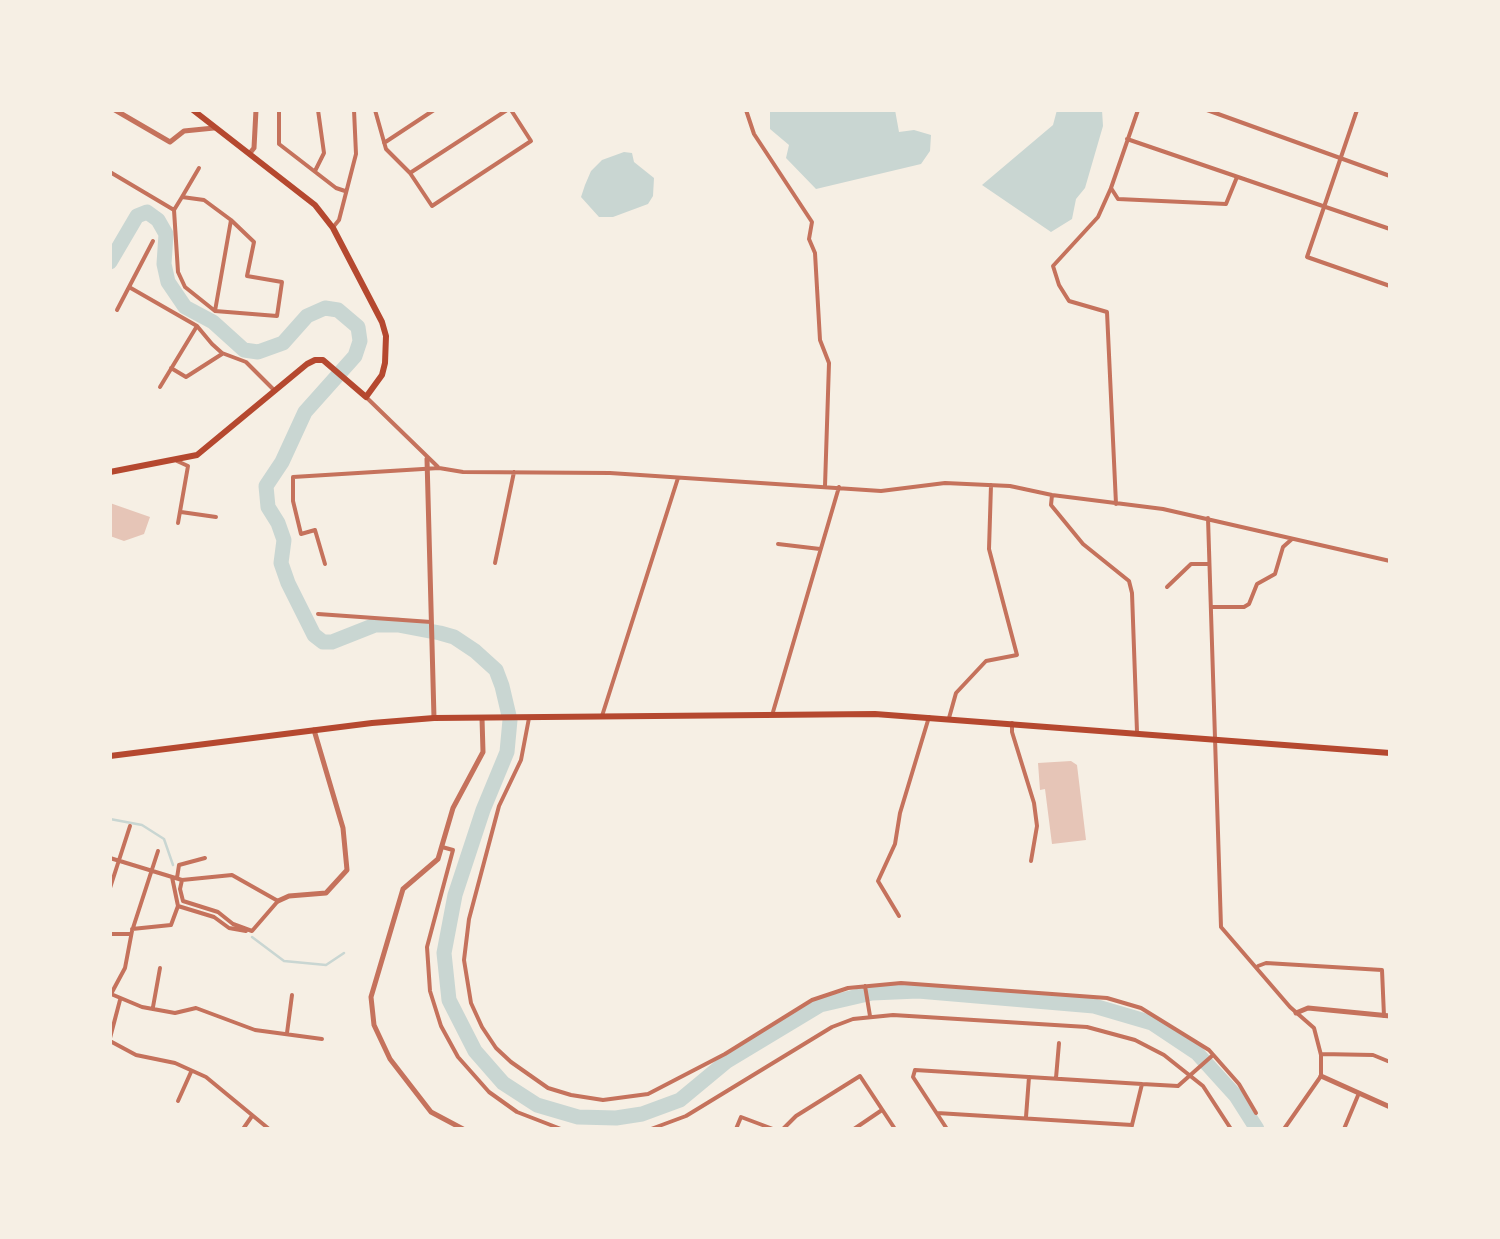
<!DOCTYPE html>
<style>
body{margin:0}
#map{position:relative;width:1500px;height:1239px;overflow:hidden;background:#f6efe4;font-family:Figtree,sans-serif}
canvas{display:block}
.frame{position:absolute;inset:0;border:112px solid #f6efe4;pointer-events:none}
</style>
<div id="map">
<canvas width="1500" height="1239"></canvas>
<div class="frame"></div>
</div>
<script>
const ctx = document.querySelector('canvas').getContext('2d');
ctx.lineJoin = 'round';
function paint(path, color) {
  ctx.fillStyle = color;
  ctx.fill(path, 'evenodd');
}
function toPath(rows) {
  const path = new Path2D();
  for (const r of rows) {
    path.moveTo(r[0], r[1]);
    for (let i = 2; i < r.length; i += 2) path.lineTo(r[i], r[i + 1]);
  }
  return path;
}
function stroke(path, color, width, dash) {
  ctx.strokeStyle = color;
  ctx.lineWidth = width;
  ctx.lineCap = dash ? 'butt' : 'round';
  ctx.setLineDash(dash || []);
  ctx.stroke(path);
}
paint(toPath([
 [770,110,895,110,899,132,914,130,931,135,930,151,921,164,816,189,786,158,789,145,770,129],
 [1057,110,1102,110,1103,126,1085,188,1076,199,1072,219,1051,232,982,185,1053,125],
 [624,152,632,153,634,162,654,178,653,196,648,204,613,217,599,217,581,197,585,185,591,171,602,160]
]), '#c9d6d2');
stroke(toPath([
 [110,819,142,825,164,839,173,865],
 [252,937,284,961,326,965,344,953]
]), '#c9d6d2', 2.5);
stroke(toPath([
 [110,262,137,216,147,212,158,220,166,234,164,264,168,282,185,307,213,322,244,350,258,352,283,343,307,316,325,308,338,310,358,327,360,341,355,356,305,412,282,462,266,486,268,507,278,523,284,540,281,563,288,583,314,635,323,642,332,642,375,625,398,625,440,633,454,637,475,651,496,670,502,686,510,720,507,752,483,810,455,895,444,953,449,1000,475,1051,503,1083,537,1105,578,1117,616,1118,642,1114,680,1100,727,1061,820,1005,872,993,918,991,1094,1006,1152,1023,1197,1053,1236,1096,1257,1129]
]), '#c9d6d2', 15);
paint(toPath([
 [110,503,150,517,144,534,124,541,110,536],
 [1071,761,1077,765,1086,840,1052,844,1045,789,1040,790,1038,763]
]), '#e6c5b7');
stroke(toPath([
 [279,110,279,144,336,188,345,191],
 [375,110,386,149,410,173,432,206,531,141,511,110],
 [746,110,754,134,812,222,809,239,815,253,820,340,829,363,825,486],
 [1138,110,1111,188,1118,199,1226,204,1237,177],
 [1207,110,1390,176],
 [1357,110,1307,257,1390,286],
 [1127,139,1390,229],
 [384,143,434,110],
 [315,171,324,153,318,110],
 [110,172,174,210,178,272,185,287,215,311,231,220,204,200,182,197,174,210],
 [410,173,507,110],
 [1111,188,1098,217,1053,266,1059,285,1069,301,1107,312,1116,504],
 [182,197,199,168],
 [334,226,339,220,356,154,354,110],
 [129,287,197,326,212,344,222,353,246,362,275,391],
 [117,310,153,241],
 [215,311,277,316,282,282,247,276,254,242,231,220],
 [171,368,186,377,222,354],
 [160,387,197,326],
 [366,397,438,467],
 [177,461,188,466,178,523],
 [1052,495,1051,505,1083,544,1129,581,1132,593,1137,732],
 [181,512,216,517],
 [1208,518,1221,927,1290,1007,1314,1028,1321,1055,1321,1076,1284,1129],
 [778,544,820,549],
 [495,563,514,472],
 [325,564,315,530,301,534,293,501,293,477,439,468,463,472,610,473,881,491,945,483,1010,486,1052,495,1163,509,1390,561],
 [1167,587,1191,564,1209,564],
 [1212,607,1244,607,1249,604,1257,584,1275,574,1283,547,1292,539],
 [318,614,431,622],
 [773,712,839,487],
 [602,716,678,478],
 [529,718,521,760,499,806,469,919,464,960,471,1003,482,1027,496,1048,511,1062,548,1088,571,1095,603,1100,648,1094,725,1054,812,1000,848,988,901,983,1107,998,1141,1008,1209,1050,1239,1084,1256,1113],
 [949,718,956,693,986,661,1017,655,989,549,991,485],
 [1012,723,1012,732,1034,803,1037,826,1031,861],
 [442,847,453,850,427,947,430,991,441,1026,458,1057,489,1092,517,1112,561,1129],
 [158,851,132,931,125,968,111,994,142,1007,175,1013,196,1008,255,1030,322,1039],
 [110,858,182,880,232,875,278,901,252,931,233,924,218,912,183,901,180,889,182,880],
 [177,878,179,865,205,858],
 [110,888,130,826],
 [178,906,214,917,229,928,246,931],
 [899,916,878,881,895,844,900,813,929,717],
 [132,929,171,925,178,906,172,877],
 [110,934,131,934],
 [1258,966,1266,963,1382,970,1384,1016],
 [865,986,870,1016],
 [153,1007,160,968],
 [287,1033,292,995],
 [110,1038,120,1000],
 [110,1041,136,1055,175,1063,206,1077,269,1129],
 [1321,1054,1373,1055,1390,1062],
 [1056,1078,1059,1043],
 [178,1101,191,1072],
 [937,1113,1132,1125],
 [1026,1117,1029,1077],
 [189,1129,194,1129],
 [243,1129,252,1116],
 [651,1129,686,1116,832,1027,853,1019,893,1015,1087,1027,1135,1040,1164,1055,1203,1086,1231,1129],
 [736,1129,741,1117,773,1129],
 [783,1129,796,1116,860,1076,895,1129],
 [854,1129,882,1110],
 [947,1129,913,1077,915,1070,1142,1084],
 [1131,1129,1142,1084,1178,1086,1213,1055],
 [1344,1129,1359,1093]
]), '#c5725c', 4);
stroke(toPath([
 [115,110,170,142,184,131,214,128],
 [250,153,254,148,256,110],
 [427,459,434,718],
 [278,901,289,896,326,893,347,870,343,828,314,730],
 [1296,1013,1308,1008,1390,1016],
 [1321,1076,1390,1107],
 [463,1129,431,1112,390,1059,374,1025,371,997,403,889,438,859,453,808,483,752,482,718]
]), '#c5725c', 5);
stroke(toPath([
 [110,472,197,455,307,364,315,360,323,360,366,397,382,375,385,363,386,336,382,322,333,228,315,205,193,110]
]), '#b5482f', 6);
stroke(toPath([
 [110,756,372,723,434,718,875,714,1390,753]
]), '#b5482f', 6);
</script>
